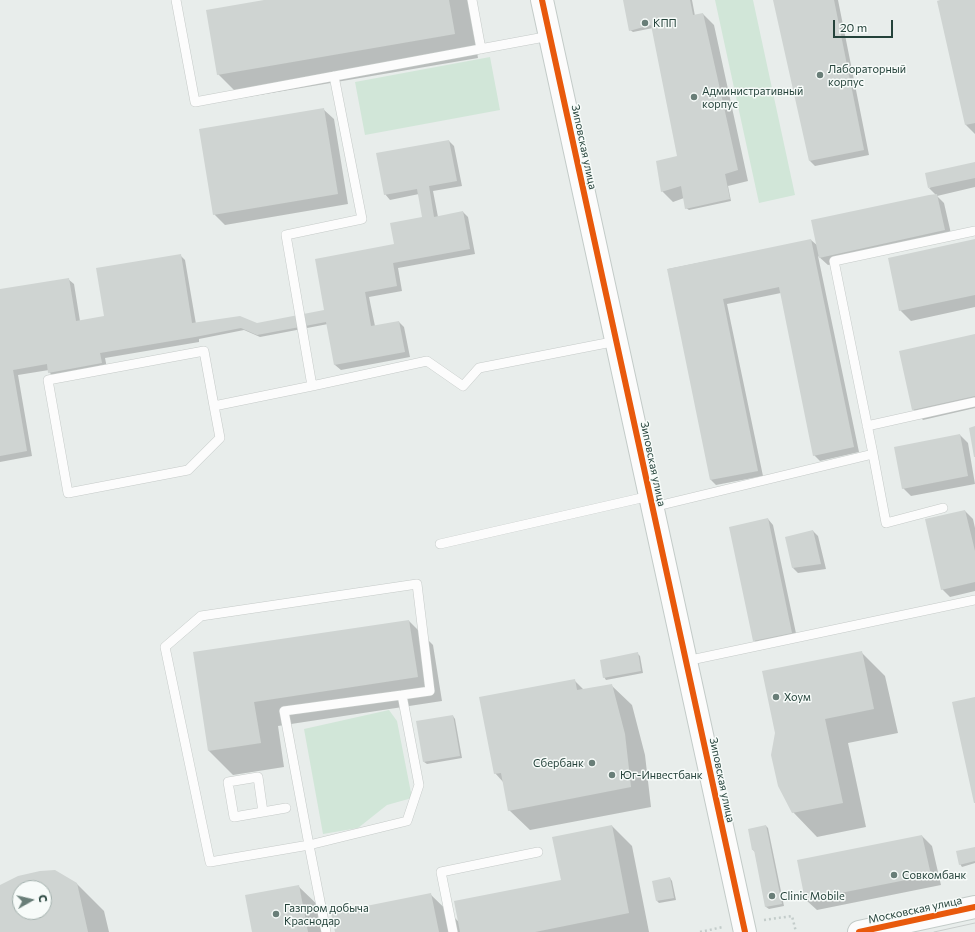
<!DOCTYPE html>
<meta charset="utf-8">
<style>
body{margin:0}
#map{position:relative;width:975px;height:932px;overflow:hidden;background:#e8edeb;font-family:Commissioner,sans-serif}
canvas{display:block}
.north{position:absolute;left:12px;top:880px;width:40px;height:40px;box-sizing:border-box;background:#f7fbf9;border:1px solid #a3b1ad;border-radius:50%;rotate:82deg;font-size:11px;font-weight:700;line-height:16px;text-align:center;color:#24423a}
.north::after{content:'';display:block;margin:auto;width:14px;height:18px;background:#697e78;clip-path:polygon(50% 0,100% 100%,50% 72%,0 100%)}
.scale{position:absolute;left:833px;top:20px;width:60px;height:18px;box-sizing:border-box;border:2px solid #24423a;border-top:0;padding-left:5px;font-size:12px;line-height:14px;white-space:nowrap;color:#24423a;-webkit-text-stroke:3px #f7fbf9;paint-order:stroke}
</style>
<div id="map">
<canvas width="975" height="932"></canvas>
<div class="north">С</div>
<div class="scale">20 m</div>
</div>
<script>
const ctx = document.querySelector('canvas').getContext('2d');
ctx.lineJoin = 'round';
function paint(path, color) {
  ctx.fillStyle = color;
  ctx.fill(path, 'evenodd');
}
function toPath(rows) {
  const path = new Path2D();
  for (const r of rows) {
    path.moveTo(r[0], r[1]);
    for (let i = 2; i < r.length; i += 2) path.lineTo(r[i], r[i + 1]);
  }
  return path;
}
function stroke(path, color, width, dash) {
  ctx.strokeStyle = color;
  ctx.lineWidth = width;
  ctx.lineCap = dash ? 'butt' : 'round';
  ctx.setLineDash(dash || []);
  ctx.stroke(path);
}
function label(font, color, halo, rows, align = 'center') {
  ctx.font = font + ' Commissioner,sans-serif';
  ctx.lineWidth = 3;
  ctx.setLineDash([]);
  ctx.textBaseline = 'middle';
  ctx.strokeStyle = halo;
  ctx.fillStyle = color;
  for (const [text, x, y, turn = 0] of rows) {
    ctx.save();
    ctx.translate(x, y);
    ctx.rotate((+turn || 0) * Math.PI / 180);
    ctx.textAlign = isNaN(turn) ? turn : align;
    if (halo) ctx.strokeText(text, 0, 0);
    ctx.fillText(text, 0, 0);
    ctx.restore();
  }
}
paint(toPath([
 [715,0,753,0,795,195,759,203],
 [490,57,500,110,365,135,355,82],
 [389,710,397,721,412,798,387,805,358,828,323,834,304,729]
]), '#d1e6d8');
paint(toPath([
 [270,0,468,0,478,58,242,98,218,74],
 [625,0,692,0,695,16,703,14,714,25,748,181,728,186,731,201,689,210,686,208,684,198,673,202,662,191,678,156,653,28,633,32,630,30],
 [774,0,838,0,869,155,815,166,810,161],
 [943,0,975,0,975,134,966,125],
 [323,109,334,119,348,204,225,225,214,214],
 [449,141,454,146,462,186,433,191,438,217,463,212,468,217,475,254,398,268,402,291,369,297,375,326,399,322,404,327,410,357,341,370,335,365,328,324,260,337,244,330,199,339,199,342,105,358,107,368,54,377,49,372,49,370,18,375,32,456,0,462,0,290,68,279,74,284,80,321,105,317,180,255,185,260,196,324,257,324,325,311,424,218,419,194,390,200,385,194],
 [975,163,975,187,937,196,944,203,952,238,828,265,818,256,859,452,820,461,814,455,781,293,727,304,763,476,716,485,711,480,668,269,811,240,818,246,936,195,929,188],
 [975,240,975,307,911,321,900,310],
 [975,335,975,408,923,420,913,409],
 [960,435,968,443,975,484,911,496,903,488],
 [965,511,973,519,975,528,975,591,950,597,942,589],
 [768,519,773,525,797,638,759,645,754,640],
 [813,531,818,536,826,569,798,573,793,568],
 [409,621,433,645,442,701,278,726,284,767,233,775,209,751,194,653],
 [861,652,885,676,898,733,848,743,866,827,817,837,793,812,772,755],
 [637,653,640,656,643,673,606,680,604,677],
 [574,680,584,690,611,685,632,705,645,755,651,807,530,830,509,810,504,783,495,773],
 [453,716,455,719,462,758,427,764,424,762],
 [612,826,632,846,649,932,336,932,430,894,460,923,562,881],
 [766,826,768,828,784,906,769,909,766,907,755,852,753,850],
 [922,836,932,846,941,885,817,910,806,900,798,861],
 [975,848,975,863,962,867,960,864],
 [670,878,672,881,676,900,659,903,657,901],
 [77,884,104,911,109,932,0,932,0,886],
 [20,888,44,888,44,912,20,912],
 [298,886,323,910,327,932,253,932]
]), '#0003');
paint(toPath([
 [264,0,449,0,455,34,217,75,206,10],
 [623,0,690,0,693,15,703,13,738,170,725,174,730,199,685,209,681,186,661,192,656,161,677,156,651,25,629,31],
 [773,0,834,0,864,150,809,161],
 [940,0,975,0,975,123,965,125,937,1],
 [324,108,338,194,213,215,199,129],
 [449,140,457,181,429,186,434,217,463,211,470,249,393,263,397,286,365,292,371,326,399,321,405,352,334,365,326,322,257,335,241,328,195,337,100,353,102,363,48,373,47,364,13,370,27,451,0,456,0,289,69,278,76,321,104,316,96,268,181,254,192,323,240,316,257,323,324,310,315,259,394,244,390,223,422,217,417,189,384,195,376,153],
 [975,162,975,178,928,188,925,173],
 [937,194,945,230,819,258,811,220,929,195],
 [811,239,854,447,813,456,779,287,723,299,758,471,710,480,667,269],
 [975,239,975,295,899,311,888,258],
 [975,334,975,396,912,410,899,351],
 [975,426,975,457,974,457,969,428],
 [960,434,968,476,902,489,894,447],
 [965,510,975,551,975,582,941,590,925,519],
 [768,518,792,633,753,641,729,527],
 [813,530,821,564,792,568,785,537],
 [409,620,418,677,254,702,261,743,208,751,193,652],
 [862,651,874,709,825,719,843,803,792,813,778,786,771,755,775,733,762,671],
 [638,652,641,671,603,678,600,660],
 [575,679,577,690,612,684,625,734,631,787,508,811,501,773,494,774,479,697],
 [975,697,975,803,974,803,952,702],
 [453,715,460,756,423,762,416,721],
 [612,825,629,913,535,932,460,932,454,901,561,880,552,837],
 [766,825,782,904,765,907,754,850,752,850,748,829],
 [922,835,931,875,805,900,797,860],
 [975,847,975,861,959,865,956,851],
 [55,870,77,883,88,932,0,932,0,885,18,876,40,871],
 [20,888,44,888,44,912,20,912],
 [670,877,674,898,656,901,652,881],
 [299,885,308,932,252,932,245,895],
 [431,893,439,932,335,932,331,913]
]), '#cfd4d2');
const lane = toPath([
 [176,0,195,102,550,36],
 [472,0,481,49],
 [334,76,362,219,286,235,312,386,427,361,463,386,479,368,617,341],
 [214,406,220,438,188,470,68,493,48,380,204,351,214,406,312,386],
 [867,426,975,402],
 [873,454,886,523,943,508],
 [653,507,873,454,834,261,975,231],
 [440,544,650,496],
 [686,661,975,600],
 [263,812,258,777,228,782,234,817,286,808],
 [326,932,309,845,284,711,402,695,430,691,417,584,201,616,165,647,210,862,309,845,407,821,419,785,402,695],
 [453,932,441,872,538,852]
]);
const secondary = toPath([
 [542,0,745,932],
 [859,932,975,907]
]);
stroke(lane, '#c5cac8', 10);
stroke(secondary, '#c3cbc8', 24);
stroke(toPath([
 [764,920,792,916,796,932],
 [700,932,723,927]
]), '#c3ccca', 2.5, [2, 3]);
stroke(lane, '#fcfcfc', 9);
stroke(secondary, '#fcfcfc', 22);
stroke(toPath([
 [934,932,975,923]
]), '#c9cdcc', 1);
stroke(toPath([
 [542,0,745,932],
 [859,932,975,907]
]), '#e8590c', 6);
for (const [x, y, r, color] of [
 [645,23,4,"#697e78"],
 [820,75,4,"#697e78"],
 [694,97,4,"#697e78"],
 [776,697,4,"#697e78"],
 [592,763,4,"#697e78"],
 [612,775,4,"#697e78"],
 [894,875,4,"#697e78"],
 [772,896,4,"#697e78"],
 [276,914,4,"#697e78"]
]) {
  const dot = new Path2D();
  dot.arc(x, y, r, 0, 2 * Math.PI);
  ctx.fillStyle = color;
  ctx.fill(dot);
  stroke(dot, '#f7fbf9', 1.5);
}
label('11px', '#24423a', '#f7fbf9', [
 ["КПП",653,23],
 ["Лабораторный",828,69],
 ["корпус",828,82],
 ["Административный",702,91],
 ["корпус",702,104],
 ["Хоум",784,697],
 ["Сбербанк",584,763,"right"],
 ["Юг-Инвестбанк",620,775],
 ["Совкомбанк",902,875],
 ["Clinic Mobile",780,896],
 ["Газпром добыча",284,908],
 ["Краснодар",284,921]
], 'left');
label('11px', '#24423a', '#f7fbf9', [
 ["Зиповская улица",584,147,78],
 ["Зиповская улица",653,464,78],
 ["Зиповская улица",722,780,78],
 ["Московская улица",915,910,-12]
]);
</script>
